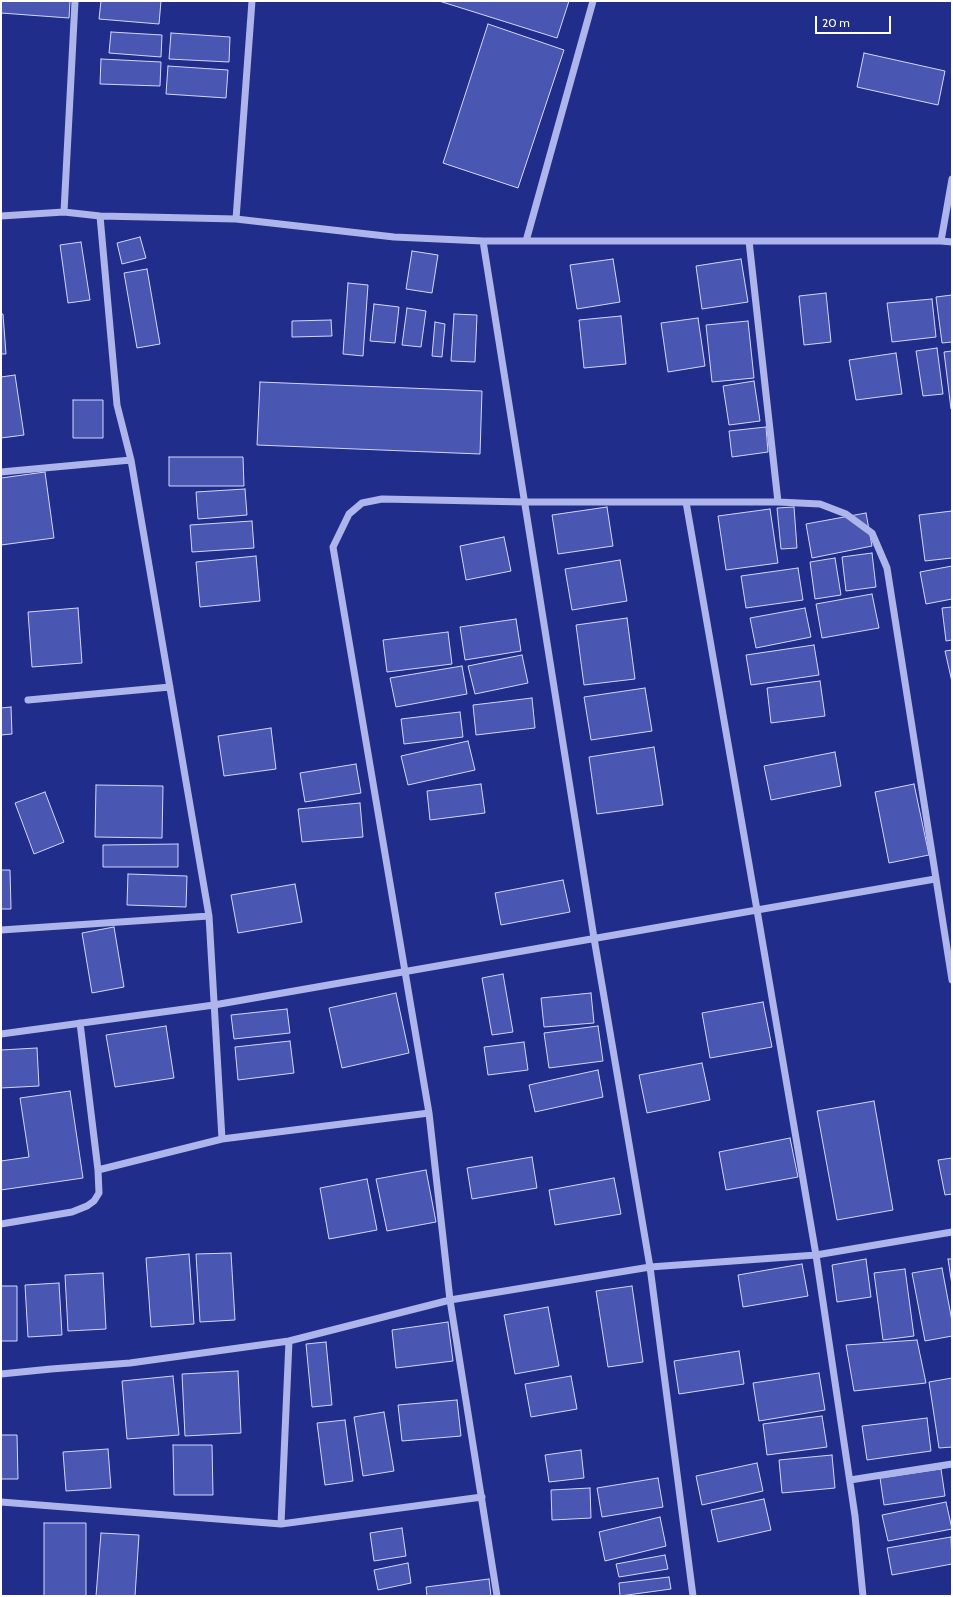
<!DOCTYPE html>
<style>
body{margin:0}
#map{position:relative;width:953px;height:1597px;overflow:hidden;background:#212d8a;font-family:Cabin,sans-serif}
canvas{display:block}
.frame{position:absolute;inset:0;border:2px solid #fff;pointer-events:none}
.scale{position:absolute;left:815px;top:16px;width:76px;height:18px;box-sizing:border-box;border:2px solid #fff;border-top:0;padding-left:5px;font-size:12px;line-height:14px;white-space:nowrap;color:#fff;-webkit-text-stroke:3px #212d8a;paint-order:stroke}
</style>
<div id="map">
<canvas width="953" height="1597"></canvas>
<div class="frame"></div>
<div class="scale">20 m</div>
</div>
<script>
const ctx = document.querySelector('canvas').getContext('2d');
ctx.lineJoin = 'round';
function paint(path, color) {
  ctx.fillStyle = color;
  ctx.fill(path, 'evenodd');
}
function toPath(rows) {
  const path = new Path2D();
  for (const r of rows) {
    path.moveTo(r[0], r[1]);
    for (let i = 2; i < r.length; i += 2) path.lineTo(r[i], r[i + 1]);
  }
  return path;
}
function stroke(path, color, width, dash) {
  ctx.strokeStyle = color;
  ctx.lineWidth = width;
  ctx.lineCap = dash ? 'butt' : 'round';
  ctx.setLineDash(dash || []);
  ctx.stroke(path);
}
const building = toPath([
 [1,1,70,1,69,18,1,13,1,1],
 [101,1,161,1,159,24,99,19,101,1],
 [439,1,569,1,557,38,439,1],
 [488,24,564,50,518,188,443,163,488,24],
 [111,32,162,35,161,57,109,53,111,32],
 [171,33,230,37,229,62,169,59,171,33],
 [864,53,945,71,938,105,857,87,864,53],
 [101,59,161,62,160,86,100,84,101,59],
 [168,66,228,70,226,98,166,94,168,66],
 [140,237,146,258,122,264,117,243,140,237],
 [81,242,90,300,68,303,60,245,81,242],
 [412,251,438,255,432,293,406,289,412,251],
 [613,259,620,302,577,309,570,265,613,259],
 [741,259,748,302,702,309,696,266,741,259],
 [147,269,160,344,137,348,124,273,147,269],
 [348,283,368,285,363,356,343,354,348,283],
 [826,293,831,342,804,345,799,296,826,293],
 [952,295,952,342,942,343,936,297,952,295],
 [932,299,936,337,892,342,887,303,932,299],
 [374,304,399,307,395,343,370,341,374,304],
 [407,308,426,311,421,347,402,345,407,308],
 [1,314,3,314,6,354,1,354,1,314],
 [454,314,477,315,475,362,451,361,454,314],
 [621,316,626,364,584,368,579,320,621,316],
 [698,318,705,366,668,372,661,323,698,318],
 [331,320,332,336,292,337,292,321,331,320],
 [748,321,754,378,712,382,706,325,748,321],
 [435,322,445,324,442,357,432,356,435,322],
 [937,348,943,394,923,396,916,351,937,348],
 [952,351,952,409,951,409,944,352,952,351],
 [896,353,902,394,856,400,849,360,896,353],
 [15,375,24,435,1,438,1,377,15,375],
 [754,381,760,421,729,425,723,386,754,381],
 [260,382,482,391,480,454,257,445,260,382],
 [73,400,103,400,103,438,73,438,73,400],
 [766,427,768,452,732,457,729,431,766,427],
 [169,457,243,457,244,486,169,486,169,457],
 [45,472,54,538,1,545,1,478,45,472],
 [245,489,247,515,198,519,196,492,245,489],
 [607,507,613,546,558,554,552,515,607,507],
 [794,507,797,548,781,549,777,508,794,507],
 [770,509,778,563,726,570,718,516,770,509],
 [952,511,952,558,925,561,919,515,952,511],
 [866,513,872,546,812,558,806,524,866,513],
 [252,521,254,548,192,552,190,525,252,521],
 [504,537,511,571,466,580,460,546,504,537],
 [872,553,876,587,846,591,842,557,872,553],
 [256,556,260,601,200,607,196,562,256,556],
 [835,558,841,595,815,599,810,562,835,558],
 [620,560,627,601,572,610,565,569,620,560],
 [952,566,952,599,926,604,920,572,952,566],
 [798,568,803,600,746,608,741,576,798,568],
 [872,594,879,628,822,638,816,604,872,594],
 [952,607,952,640,946,641,942,608,952,607],
 [78,608,82,663,32,667,28,612,78,608],
 [805,608,811,637,756,648,750,618,805,608],
 [627,618,635,679,584,685,576,625,627,618],
 [516,619,521,651,465,660,460,627,516,619],
 [448,632,452,664,387,672,383,640,448,632],
 [814,645,819,675,751,685,746,655,814,645],
 [952,650,952,682,945,651,952,650],
 [522,655,528,683,475,694,468,666,522,655],
 [462,666,467,694,396,707,390,678,462,666],
 [820,681,825,716,771,723,767,688,820,681],
 [645,688,652,731,591,740,584,697,645,688],
 [532,698,535,728,476,735,473,705,532,698],
 [11,707,12,734,1,735,1,708,11,707],
 [460,712,463,737,404,744,401,719,460,712],
 [271,728,276,769,224,776,218,736,271,728],
 [468,741,475,770,408,785,401,756,468,741],
 [654,747,663,805,597,814,589,757,654,747],
 [835,752,841,786,771,800,764,766,835,752],
 [356,764,361,793,305,802,300,773,356,764],
 [481,784,485,813,430,820,427,791,481,784],
 [914,784,929,855,889,863,875,792,914,784],
 [96,785,163,786,162,838,95,837,96,785],
 [45,792,64,842,34,854,15,803,45,792],
 [360,803,363,837,302,842,298,809,360,803],
 [178,844,178,867,103,867,103,845,178,844],
 [1,870,10,870,11,909,1,909,1,870],
 [128,874,187,876,186,907,127,905,128,874],
 [563,880,570,912,501,925,495,893,563,880],
 [295,884,302,922,238,933,231,895,295,884],
 [114,927,124,987,92,993,82,933,114,927],
 [503,974,513,1032,492,1035,482,978,503,974],
 [396,993,409,1053,342,1068,329,1008,396,993],
 [591,993,594,1023,544,1027,541,998,591,993],
 [763,1002,772,1047,710,1058,702,1013,763,1002],
 [287,1009,290,1033,234,1039,231,1015,287,1009],
 [166,1026,174,1078,115,1087,106,1035,166,1026],
 [598,1026,603,1061,549,1068,544,1033,598,1026],
 [290,1041,294,1073,238,1080,235,1047,290,1041],
 [524,1042,528,1070,488,1075,484,1047,524,1042],
 [37,1048,39,1086,1,1088,1,1050,37,1048],
 [702,1063,710,1100,647,1113,639,1075,702,1063],
 [598,1070,603,1097,535,1112,529,1085,598,1070],
 [70,1091,83,1178,1,1190,1,1161,29,1157,20,1098,70,1091],
 [874,1101,893,1210,837,1220,817,1111,874,1101],
 [790,1138,798,1177,726,1190,719,1152,790,1138],
 [532,1157,537,1188,472,1199,467,1168,532,1157],
 [952,1158,952,1194,945,1195,938,1160,952,1158],
 [426,1170,436,1222,387,1231,376,1179,426,1170],
 [614,1178,621,1214,555,1225,549,1190,614,1178],
 [367,1179,377,1230,329,1239,320,1188,367,1179],
 [231,1253,235,1320,200,1322,196,1254,231,1253],
 [189,1254,194,1324,151,1327,146,1258,189,1254],
 [866,1259,871,1297,837,1302,832,1265,866,1259],
 [948,1259,952,1259,952,1285,948,1259],
 [802,1264,808,1296,743,1307,738,1275,802,1264],
 [942,1268,952,1321,952,1336,925,1341,912,1273,942,1268],
 [905,1269,914,1336,883,1340,874,1273,905,1269],
 [103,1273,106,1329,68,1331,65,1275,103,1273],
 [59,1283,62,1335,28,1337,25,1285,59,1283],
 [1,1286,17,1286,17,1341,1,1341,1,1286],
 [632,1286,643,1362,608,1367,596,1291,632,1286],
 [548,1307,559,1366,515,1374,504,1315,548,1307],
 [448,1322,453,1361,396,1368,392,1330,448,1322],
 [917,1340,926,1383,854,1391,846,1345,917,1340],
 [326,1342,332,1405,312,1407,306,1344,326,1342],
 [739,1351,744,1384,679,1394,674,1361,739,1351],
 [238,1371,241,1433,185,1436,182,1374,238,1371],
 [819,1373,825,1410,759,1421,753,1383,819,1373],
 [173,1376,179,1435,127,1439,122,1381,173,1376],
 [571,1376,577,1409,531,1417,525,1384,571,1376],
 [952,1378,952,1447,939,1448,929,1382,952,1378],
 [457,1400,461,1436,402,1441,398,1405,457,1400],
 [384,1412,394,1471,363,1476,354,1417,384,1412],
 [822,1416,827,1447,767,1455,763,1424,822,1416],
 [927,1418,931,1451,867,1460,862,1426,927,1418],
 [345,1420,353,1481,325,1485,317,1423,345,1420],
 [1,1435,17,1435,18,1479,1,1479,1,1435],
 [173,1445,212,1445,213,1495,174,1495,173,1445],
 [108,1449,111,1488,66,1491,63,1452,108,1449],
 [581,1450,584,1478,549,1482,545,1455,581,1450],
 [832,1455,835,1488,782,1493,779,1460,832,1455],
 [757,1463,763,1491,702,1505,696,1476,757,1463],
 [941,1469,945,1496,884,1505,880,1478,941,1469],
 [658,1478,663,1507,602,1517,597,1488,658,1478],
 [590,1488,591,1518,552,1520,551,1490,590,1488],
 [764,1499,771,1530,718,1542,711,1510,764,1499],
 [946,1502,952,1529,888,1541,882,1515,946,1502],
 [660,1517,666,1546,605,1561,599,1532,660,1517],
 [44,1523,86,1523,86,1596,44,1596,44,1523],
 [402,1528,406,1556,374,1561,370,1533,402,1528],
 [101,1533,139,1535,135,1596,96,1596,101,1533],
 [951,1537,952,1564,892,1575,887,1548,951,1537],
 [665,1555,668,1569,619,1577,616,1564,665,1555],
 [408,1563,411,1583,378,1590,374,1570,408,1563],
 [669,1577,671,1589,620,1596,619,1583,669,1577],
 [489,1579,491,1596,427,1596,426,1587,489,1579]
]);
paint(building, '#4a57b2');
stroke(building, '#d2d7f8', 1);
stroke(toPath([
 [64,212,75,1],
 [1,216,64,212,100,216,236,219,394,237,483,241,941,241,952,242],
 [100,216,117,405,131,460,209,916,222,1139],
 [236,219,252,1],
 [483,241,594,938,650,1267,693,1596],
 [526,241,593,1],
 [749,241,778,502,820,504,846,514,872,533,887,568,952,980],
 [941,241,952,179],
 [1,472,131,460],
 [28,700,170,687],
 [1,930,209,916],
 [1,1034,214,1005,757,910,686,502],
 [98,1170,222,1139,429,1113],
 [1,1224,72,1212,87,1206,94,1201,99,1193,98,1170,80,1023],
 [1,1374,51,1369,130,1363,289,1341],
 [850,1480,952,1464],
 [1,1502,281,1524,482,1497],
 [281,1524,289,1341,450,1300,650,1267,816,1255,952,1232],
 [497,1596,450,1300,429,1113,333,547,349,514,362,503,382,499,525,502,778,502],
 [863,1596,855,1516,816,1255,757,910,935,879]
]), '#adb5eb', 7);
</script>
